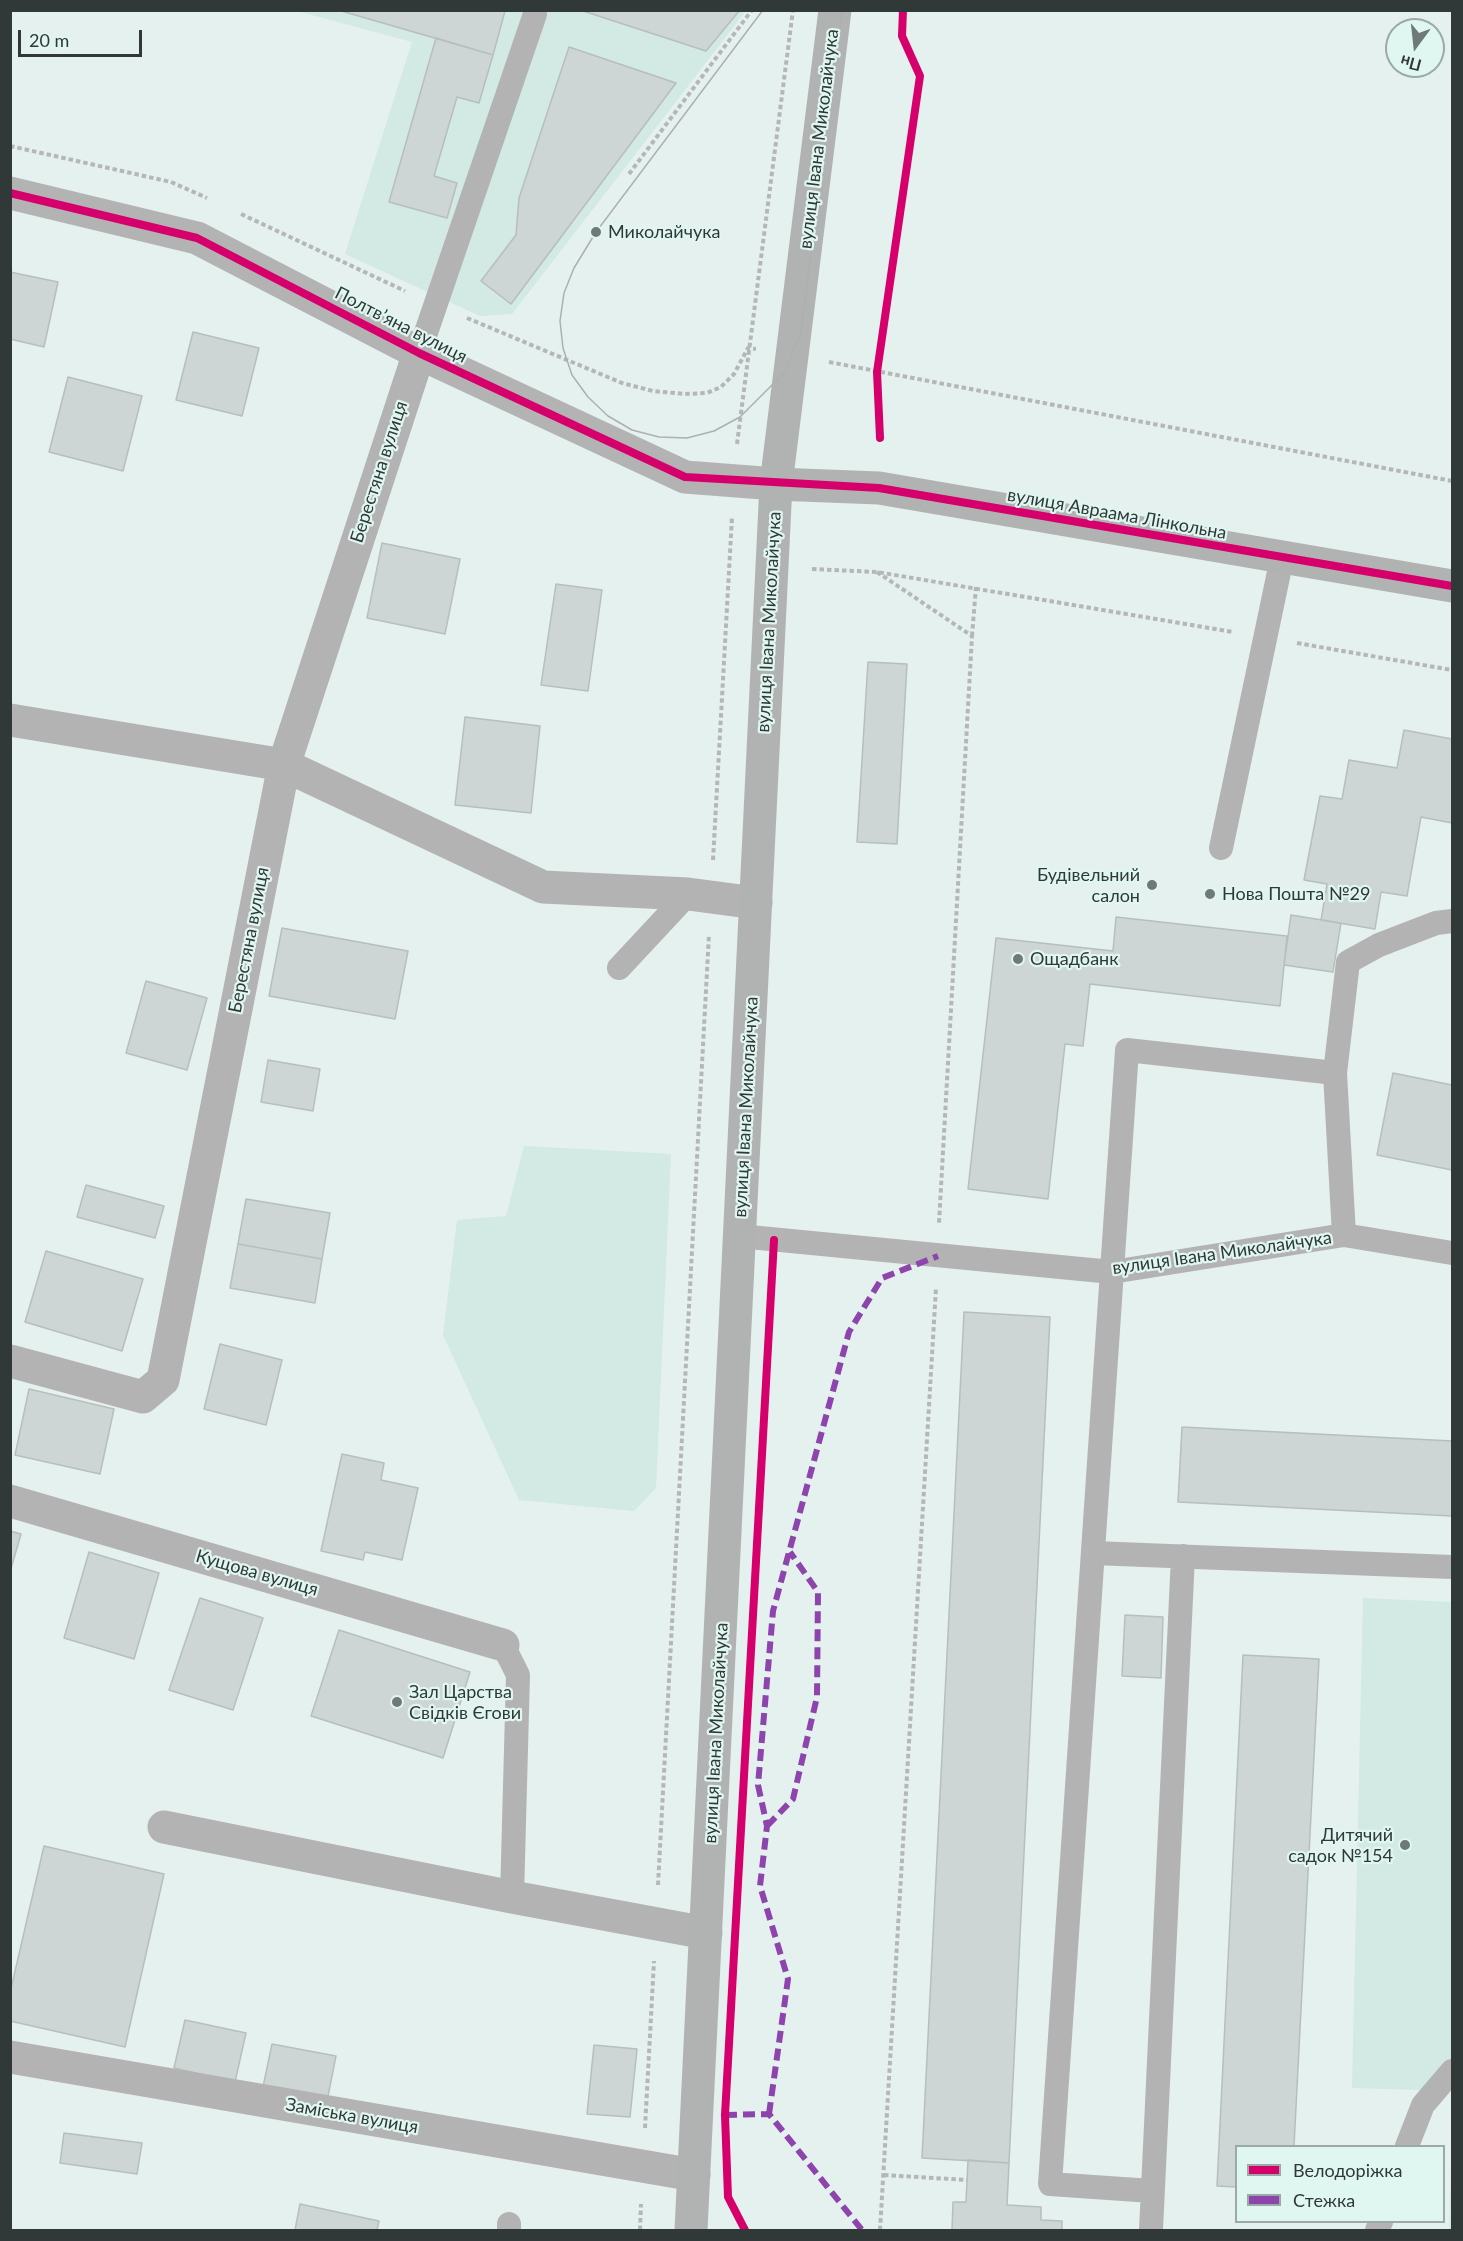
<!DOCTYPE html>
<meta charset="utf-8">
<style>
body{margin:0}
#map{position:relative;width:1463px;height:2241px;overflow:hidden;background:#e5f1ee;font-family:Lato,sans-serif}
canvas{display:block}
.frame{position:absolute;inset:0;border:12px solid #303937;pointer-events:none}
.legend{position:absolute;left:1235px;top:2145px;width:210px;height:78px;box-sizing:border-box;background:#e0f6f1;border:2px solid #9aaaa7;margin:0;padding:8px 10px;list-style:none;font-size:18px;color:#303937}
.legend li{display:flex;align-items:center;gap:12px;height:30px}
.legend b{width:30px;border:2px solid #9aaaa7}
.north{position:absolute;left:1385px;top:18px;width:60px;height:60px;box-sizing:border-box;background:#e0f6f1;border:2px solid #9aaaa7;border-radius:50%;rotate:195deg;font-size:16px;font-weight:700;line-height:24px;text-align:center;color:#303937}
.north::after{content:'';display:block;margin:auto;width:21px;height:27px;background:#6f7977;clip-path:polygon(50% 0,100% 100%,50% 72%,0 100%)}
.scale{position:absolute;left:18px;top:30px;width:124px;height:27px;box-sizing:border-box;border:3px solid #303937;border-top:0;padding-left:8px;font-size:18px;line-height:21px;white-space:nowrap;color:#303937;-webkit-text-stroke:4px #e0f6f1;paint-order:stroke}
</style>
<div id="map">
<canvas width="1463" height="2241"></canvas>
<div class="frame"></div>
<ul class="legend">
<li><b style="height:8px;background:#d6006c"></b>Велодоріжка</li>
<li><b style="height:8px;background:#8e44ad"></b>Стежка</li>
</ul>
<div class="north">Пн</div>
<div class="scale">20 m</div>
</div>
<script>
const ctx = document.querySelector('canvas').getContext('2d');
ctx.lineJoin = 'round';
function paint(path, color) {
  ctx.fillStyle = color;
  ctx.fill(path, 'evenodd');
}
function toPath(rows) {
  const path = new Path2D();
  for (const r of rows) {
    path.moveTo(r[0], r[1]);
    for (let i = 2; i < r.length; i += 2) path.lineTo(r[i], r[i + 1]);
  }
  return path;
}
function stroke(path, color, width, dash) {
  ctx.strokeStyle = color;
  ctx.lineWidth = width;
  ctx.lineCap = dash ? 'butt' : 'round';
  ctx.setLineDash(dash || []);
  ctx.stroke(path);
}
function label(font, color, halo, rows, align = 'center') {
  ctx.font = font + ' Lato,sans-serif';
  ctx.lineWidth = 4.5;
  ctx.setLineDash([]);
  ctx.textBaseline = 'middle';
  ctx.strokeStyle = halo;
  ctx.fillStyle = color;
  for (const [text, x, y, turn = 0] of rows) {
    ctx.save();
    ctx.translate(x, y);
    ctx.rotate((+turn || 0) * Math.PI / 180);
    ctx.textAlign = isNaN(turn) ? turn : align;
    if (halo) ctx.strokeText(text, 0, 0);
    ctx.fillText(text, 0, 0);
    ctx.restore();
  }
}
paint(toPath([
 [297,11,746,11,512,314,480,316,345,254,412,42],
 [524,1146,671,1154,656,1488,634,1511,519,1500,443,1335,457,1220,506,1216],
 [1363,1598,1452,1602,1452,2091,1352,2088],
 [1452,2133,1452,2230,1449,2230]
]), '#d2e9e4');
const building = toPath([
 [338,10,503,10,505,11,493,55,338,10],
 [580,10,740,10,706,51,580,10],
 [436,38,493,55,479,103,457,97,434,176,457,183,447,218,389,202,436,38],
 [569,47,676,83,511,304,481,281,516,235,519,198,569,47],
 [10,272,58,282,44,347,10,339,10,272],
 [193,332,259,348,242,416,176,400,193,332],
 [68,377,142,396,123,471,49,452,68,377],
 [382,543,460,559,445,634,367,618,382,543],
 [556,584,602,590,588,691,541,685,556,584],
 [868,662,907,664,897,844,857,842,868,662],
 [465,717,540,726,531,813,455,805,465,717],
 [1404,730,1452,739,1452,823,1421,817,1407,896,1381,892,1375,929,1321,920,1327,884,1304,880,1320,796,1342,799,1349,760,1397,768,1404,730],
 [1291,915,1341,923,1333,972,1284,965,1291,915],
 [1116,917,1287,936,1280,1006,1090,984,1083,1046,1065,1044,1048,1199,968,1189,996,938,1113,951,1116,917],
 [282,928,408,951,395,1019,269,996,282,928],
 [146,981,207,998,187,1070,126,1053,146,981],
 [268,1060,320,1069,313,1111,261,1102,268,1060],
 [1393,1073,1452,1085,1452,1170,1377,1155,1393,1073],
 [86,1185,164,1206,155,1238,77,1217,86,1185],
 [246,1199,330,1213,322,1259,238,1244,246,1199],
 [238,1244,322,1259,315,1303,230,1288,238,1244],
 [46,1251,143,1279,122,1351,25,1322,46,1251],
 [964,1312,1050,1317,1009,2163,922,2158,964,1312],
 [220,1344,282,1360,266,1425,204,1409,220,1344],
 [29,1389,114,1409,100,1474,15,1455,29,1389],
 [1182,1427,1452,1441,1452,1516,1178,1502,1182,1427],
 [342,1454,384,1463,381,1480,418,1488,402,1560,365,1552,363,1560,321,1551,342,1454],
 [10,1531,21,1534,10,1572,10,1531],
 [89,1552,159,1573,134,1659,64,1638,89,1552],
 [200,1598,263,1618,233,1710,169,1690,200,1598],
 [1125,1615,1163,1617,1161,1678,1122,1676,1125,1615],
 [339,1630,470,1672,443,1758,311,1716,339,1630],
 [1243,1655,1319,1659,1294,2146,1236,2146,1236,2187,1217,2186,1243,1655],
 [44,1846,164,1874,125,2047,10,2021,10,1993,44,1846],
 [185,2020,246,2033,235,2082,174,2068,185,2020],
 [272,2044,336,2056,327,2101,263,2087,272,2044],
 [594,2045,637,2049,630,2117,587,2114,594,2045],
 [64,2133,142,2143,137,2174,60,2163,64,2133],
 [968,2160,1009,2163,1007,2205,1041,2207,1041,2220,1062,2221,1062,2230,952,2230,953,2202,966,2202,968,2160],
 [300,2204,379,2221,377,2230,295,2230,300,2204]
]);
paint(building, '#cdd6d4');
stroke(building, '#b6bfbd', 1.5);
stroke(toPath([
 [10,146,171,182,207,198],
 [629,174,752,10],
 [241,214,405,291],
 [467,318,622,383,653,391,685,394,707,393,721,387,734,374,748,348,756,349],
 [829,362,1452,481],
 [880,438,877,372,920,76,902,36,903,10],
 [737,444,793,10],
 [812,569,877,572,1233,632],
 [877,572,972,636,939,1223],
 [972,636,976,587],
 [1297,643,1452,670],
 [713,860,732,517],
 [658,1885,709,934],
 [645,2128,654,1961],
 [884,2175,967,2180],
 [640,2230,641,2204],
 [880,2230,936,1288]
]), '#b5b7b7', 4, [4.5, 3]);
stroke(toPath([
 [419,353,535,14],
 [1221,848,1282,558],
 [619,968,688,894],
 [1335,1073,1344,1235],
 [739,1236,1112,1272,1344,1235,1452,1253],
 [1093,1553,1452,1567],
 [503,1645,518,1675,512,1897],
 [1407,2146,1423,2105,1452,2071],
 [1152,2191,1050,2184,1127,1050,1335,1073,1348,962,1379,945,1436,923,1452,921],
 [509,2230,509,2224],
 [1151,2230,1183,1556],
 [1377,2230,1381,2222]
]), '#b4b3b4', 24);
stroke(toPath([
 [10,193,197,238,419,353,685,477,776,484],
 [10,720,284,765,543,887,688,894,756,903],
 [10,1361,143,1397,163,1380,284,765,419,353],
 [10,1501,503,1645],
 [164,1827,512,1897,706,1933],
 [10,2057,694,2175]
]), '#b4b3b4', 33);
stroke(toPath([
 [776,484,879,488,1452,586],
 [691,2230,776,484,835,10]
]), '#b1b3b3', 33);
stroke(toPath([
 [763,10,596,232,574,268,564,293,560,321,563,348,572,375,588,397,608,416,632,430,659,437,687,438,714,431,740,417,785,372,801,332,842,10]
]), '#acb0b0', 1.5);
stroke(toPath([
 [767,1826,793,1799,817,1697,818,1592,790,1552],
 [769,2114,788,1979,760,1886,767,1826,758,1785,773,1611,849,1332,882,1278,938,1256],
 [725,2115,769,2114,862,2230]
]), '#8e44ad', 6, [12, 6]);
stroke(toPath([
 [10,193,197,238,419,353,685,477,879,488,1452,586],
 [880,438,877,372,920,76,902,36,903,10],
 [745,2230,728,2197,725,2115,774,1240]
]), '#d6006c', 8);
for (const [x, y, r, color] of [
 [596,232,6,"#6f7977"],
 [1152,885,6,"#6f7977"],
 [1210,894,6,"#6f7977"],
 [1018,959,6,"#6f7977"],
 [397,1702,6,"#6f7977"],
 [1405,1845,6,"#6f7977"]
]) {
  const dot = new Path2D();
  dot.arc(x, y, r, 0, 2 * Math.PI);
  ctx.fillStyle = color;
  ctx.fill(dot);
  stroke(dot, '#e0f6f1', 2);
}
label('18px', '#303937', '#e0f6f1', [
 ["вулиця Івана Миколайчука",819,139,-83],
 ["Полтвʼяна вулиця",401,325,27],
 ["Берестяна вулиця",379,472,-72],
 ["вулиця Авраама Лінкольна",1117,514,10],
 ["вулиця Івана Миколайчука",769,622,-87],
 ["Берестяна вулиця",249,940,-79],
 ["вулиця Івана Миколайчука",746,1107,-87],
 ["вулиця Івана Миколайчука",1222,1253,-8],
 ["Кущова вулиця",257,1573,16],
 ["вулиця Івана Миколайчука",716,1733,-87],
 ["Заміська вулиця",352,2116,10]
]);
label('18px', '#303937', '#e0f6f1', [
 ["Миколайчука",608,232],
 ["Будівельний",1140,875,"right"],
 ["салон",1140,896,"right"],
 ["Нова Пошта №29",1222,894],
 ["Ощадбанк",1030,959],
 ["Зал Царства",409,1692],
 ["Свідків Єгови",409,1713],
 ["Дитячий",1393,1835,"right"],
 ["садок №154",1393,1856,"right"]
], 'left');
</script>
